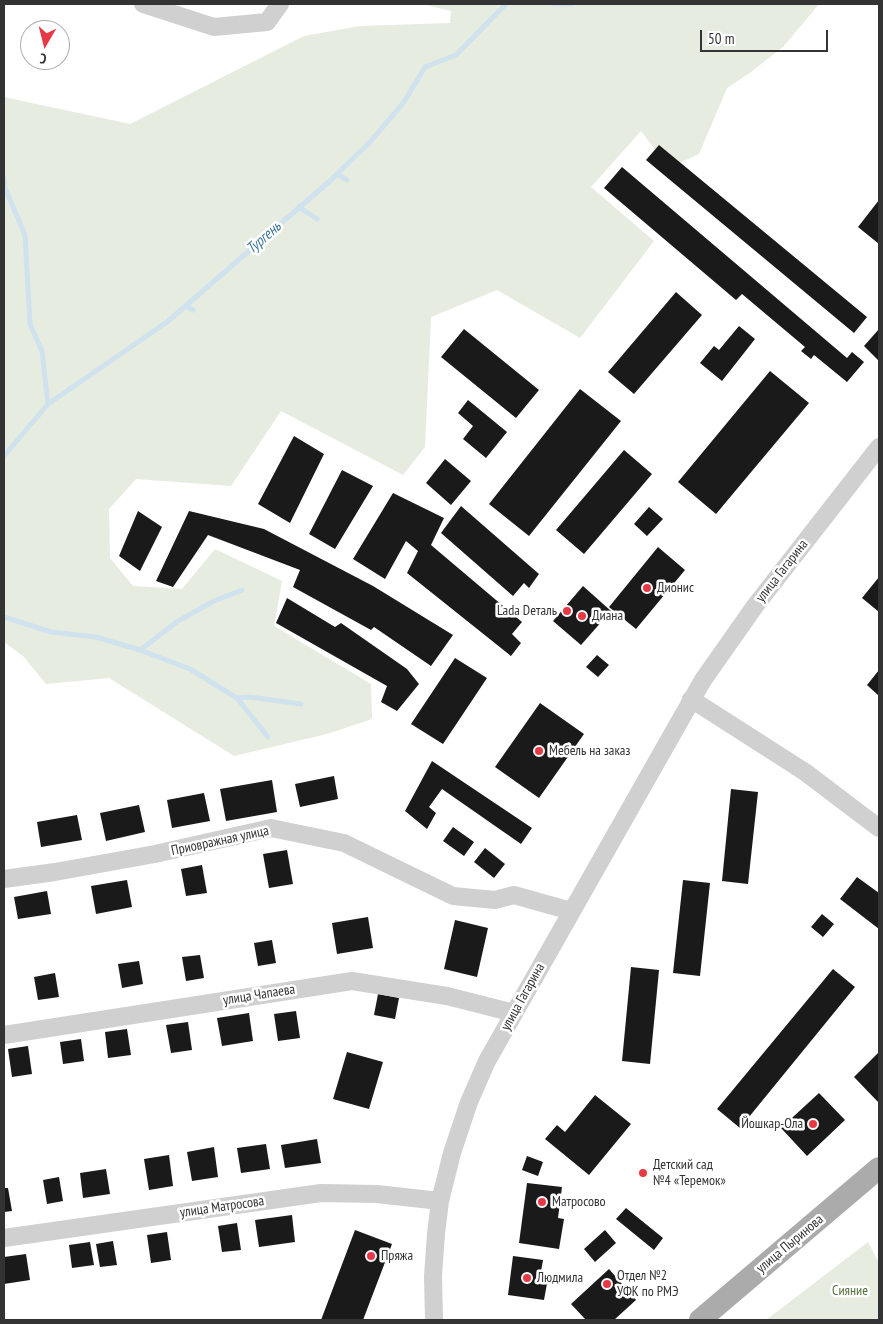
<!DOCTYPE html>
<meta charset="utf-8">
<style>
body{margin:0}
#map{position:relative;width:883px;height:1324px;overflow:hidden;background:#fff;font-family:"PT Sans Narrow",sans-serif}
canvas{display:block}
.frame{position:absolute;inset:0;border:5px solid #333;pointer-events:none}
.north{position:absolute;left:20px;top:20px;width:50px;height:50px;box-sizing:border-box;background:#fff;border:1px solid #adadad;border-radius:50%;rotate:188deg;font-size:14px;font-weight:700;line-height:20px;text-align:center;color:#333}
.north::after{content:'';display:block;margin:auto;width:18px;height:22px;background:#e63946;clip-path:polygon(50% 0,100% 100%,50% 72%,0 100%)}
.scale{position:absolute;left:700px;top:30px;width:128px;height:22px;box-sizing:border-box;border:2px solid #333;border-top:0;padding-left:6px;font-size:15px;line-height:18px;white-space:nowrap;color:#333;-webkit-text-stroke:4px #fff;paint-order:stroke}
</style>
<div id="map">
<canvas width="883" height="1324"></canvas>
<div class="frame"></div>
<div class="north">С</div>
<div class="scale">50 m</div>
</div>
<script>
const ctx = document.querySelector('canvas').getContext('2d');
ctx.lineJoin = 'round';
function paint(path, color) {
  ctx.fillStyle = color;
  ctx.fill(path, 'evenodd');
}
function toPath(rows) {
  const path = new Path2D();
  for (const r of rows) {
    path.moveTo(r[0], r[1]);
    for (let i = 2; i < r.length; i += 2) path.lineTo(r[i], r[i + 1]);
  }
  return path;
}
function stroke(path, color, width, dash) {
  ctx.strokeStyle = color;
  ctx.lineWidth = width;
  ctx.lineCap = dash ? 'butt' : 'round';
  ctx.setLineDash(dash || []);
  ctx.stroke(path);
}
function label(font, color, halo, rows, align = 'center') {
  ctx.font = font + ' "PT Sans Narrow",sans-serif';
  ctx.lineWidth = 5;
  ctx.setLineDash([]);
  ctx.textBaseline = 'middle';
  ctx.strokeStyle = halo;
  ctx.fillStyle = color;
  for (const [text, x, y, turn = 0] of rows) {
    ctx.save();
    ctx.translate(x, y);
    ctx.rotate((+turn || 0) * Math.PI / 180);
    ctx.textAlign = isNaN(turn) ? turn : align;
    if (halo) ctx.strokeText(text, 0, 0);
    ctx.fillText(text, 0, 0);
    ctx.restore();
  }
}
paint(toPath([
 [422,4,819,4,784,46,751,72,727,88,699,154,669,168,641,131,591,187,654,241,580,338,497,290,431,317,425,447,403,475,281,411,231,486,136,479,109,509,110,558,133,586,182,589,215,549,282,581,274,626,371,684,372,719,327,734,234,756,109,678,46,684,24,657,4,642,4,97,130,124,304,36,360,26,450,23,451,11],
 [868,1242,879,1263,879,1320,766,1320]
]), '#e6ecdf');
stroke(toPath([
 [554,4,571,4],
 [337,174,347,180],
 [4,178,5,188,25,235,30,324,42,351,48,404],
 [299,207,317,219],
 [186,306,193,310],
 [4,456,48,404,167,322,331,180,370,142,404,102,425,67,456,55,506,4],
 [4,617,51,632,96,637,140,650,190,669,237,698,268,737],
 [140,650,178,621,214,601,242,590],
 [237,698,250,697,301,704]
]), '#cfe2ee', 5);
paint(toPath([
 [659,145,867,317,854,333,646,160],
 [622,167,847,358,852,352,864,362,847,382,814,355,811,359,801,351,805,347,742,294,736,300,604,188],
 [879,200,879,244,858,227],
 [676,292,702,315,634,394,608,372],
 [739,326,755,339,722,381,700,363,714,346,719,350],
 [464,329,539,390,516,418,441,357],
 [879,329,879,361,864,346],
 [770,371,809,403,716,514,678,482],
 [580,389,621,421,529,536,489,504],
 [468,400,507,432,486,458,463,439,473,426,458,413],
 [294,436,324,454,290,523,258,504],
 [624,450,652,474,584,554,556,530],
 [445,459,471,481,451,505,426,483],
 [342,470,373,486,335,549,309,534],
 [393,493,444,518,431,545,522,622,512,634,521,643,511,656,407,573,418,551,406,541,385,579,353,559],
 [461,506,539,574,529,588,524,583,513,596,441,533],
 [649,507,663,519,647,536,634,524],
 [138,511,162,527,140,571,119,556],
 [189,511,264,529,373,586,453,635,431,666,374,627,371,630,293,587,300,570,208,535,173,587,156,581],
 [658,547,685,570,636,629,609,607],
 [879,577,879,612,862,598],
 [583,586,611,611,581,645,553,621],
 [287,598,335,627,341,623,407,669,419,684,397,711,381,702,387,686,276,623],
 [597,655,609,665,598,677,586,667],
 [455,658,487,678,443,744,411,724],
 [879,670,879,696,867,685],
 [540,703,584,734,539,798,495,767],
 [432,761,532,828,521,844,442,789,429,807,436,813,427,829,405,811],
 [334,776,338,799,300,807,295,784],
 [272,780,277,812,226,821,220,789],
 [731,789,758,792,748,884,722,881],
 [204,793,210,821,172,828,167,800],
 [139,805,145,832,106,841,100,813],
 [77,815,82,840,41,847,37,822],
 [453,827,474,842,464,856,443,841],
 [485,848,505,864,494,878,474,862],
 [287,850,293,884,269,888,263,854],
 [202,865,207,893,186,896,181,869],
 [857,877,879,893,879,929,840,899],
 [127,880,132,907,96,914,91,886],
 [683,880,710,883,700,976,673,973],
 [47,891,51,914,18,919,14,897],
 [822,914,834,924,823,937,811,927],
 [368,917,373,948,337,954,332,923],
 [455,920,488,928,477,977,444,969],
 [272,940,276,963,258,966,254,943],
 [200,955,204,978,186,981,182,957],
 [139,961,143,984,122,988,118,964],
 [631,967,659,970,650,1064,622,1061],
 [833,969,855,987,740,1128,717,1109],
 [55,973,59,997,38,1000,34,977],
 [378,994,399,998,395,1019,374,1015],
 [296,1011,300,1038,278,1041,274,1014],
 [249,1013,253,1041,222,1046,217,1018],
 [188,1022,192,1050,171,1053,166,1025],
 [127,1029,131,1055,108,1058,105,1032],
 [81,1039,84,1061,63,1064,60,1042],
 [28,1046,32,1074,12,1077,8,1049],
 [347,1052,383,1062,369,1109,333,1099],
 [879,1052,879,1103,854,1077],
 [819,1093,845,1120,807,1156,781,1128],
 [595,1095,631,1124,589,1175,545,1139,557,1125,565,1132],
 [317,1139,321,1163,285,1168,281,1145],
 [266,1144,270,1169,241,1173,237,1148],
 [214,1147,218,1177,192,1181,187,1152],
 [169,1155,173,1186,149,1190,144,1159],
 [527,1156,543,1162,538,1176,522,1170],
 [106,1169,110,1194,83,1198,80,1173],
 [59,1177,63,1201,47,1204,43,1180],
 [527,1183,562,1187,558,1218,564,1219,559,1249,519,1243],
 [4,1188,8,1188,12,1211,4,1212],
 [626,1208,663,1238,654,1250,616,1219],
 [292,1215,295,1242,259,1247,255,1220],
 [237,1223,241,1250,222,1252,218,1226],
 [355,1230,392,1244,363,1320,321,1320],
 [605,1230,616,1243,595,1262,584,1249],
 [167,1232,171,1260,151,1263,147,1235],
 [113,1241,117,1265,100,1267,96,1244],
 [90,1242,94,1265,72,1268,69,1245],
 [26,1254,30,1280,4,1284,4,1257],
 [513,1256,543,1260,540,1277,548,1278,544,1300,508,1295],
 [609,1269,636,1300,614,1320,586,1320,571,1304]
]), '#1a1a1a');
stroke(toPath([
 [143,4,214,27,267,22,280,4],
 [691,699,805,772,879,828],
 [4,879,55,872,155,854,271,828,344,843,453,896,495,900,514,895,571,911],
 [4,1035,352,981,447,996,514,1013],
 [4,1238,321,1193,377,1194,440,1201],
 [434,1320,433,1276,436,1234,440,1201,452,1153,469,1102,487,1061,703,680,755,606,879,447]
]), '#d0d0d0', 18);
stroke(toPath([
 [700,1320,879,1168]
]), '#ababab', 22);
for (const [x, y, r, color] of [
 [647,588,5,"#e63946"],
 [567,611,5,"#e63946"],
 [582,616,5,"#e63946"],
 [539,751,5,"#e63946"],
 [813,1124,5,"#e63946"],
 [643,1173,5,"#e63946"],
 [542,1202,5,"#e63946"],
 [371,1256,5,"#e63946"],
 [527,1278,5,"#e63946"],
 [607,1284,5,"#e63946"]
]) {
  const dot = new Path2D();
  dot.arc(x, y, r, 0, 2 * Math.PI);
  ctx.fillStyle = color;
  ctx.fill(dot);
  stroke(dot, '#fff', 2);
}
label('14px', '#333', '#fff', [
 ["улица Гагарина",782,571,-52],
 ["Приовражная улица",220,841,-12],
 ["улица Чапаева",259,995,-9],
 ["улица Гагарина",523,997,-61],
 ["улица Матросова",222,1207,-8],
 ["улица Пыринова",790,1244,-40]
]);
label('14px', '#333', '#fff', [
 ["Дионис",657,588],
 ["Lada Dеталь",557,611,"right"],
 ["Диана",592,616],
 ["Мебель на заказ",549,751],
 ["Йошкар-Ола",803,1124,"right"],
 ["Детский сад",653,1165],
 ["№4 «Теремок»",653,1181],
 ["Матросово",552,1202],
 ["Пряжа",381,1256],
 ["Отдел №2",617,1276],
 ["УФК по РМЭ",617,1292],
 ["Людмила",537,1278]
], 'left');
label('14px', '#56703f', '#fff', [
 ["Сияние",850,1291]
]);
label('italic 15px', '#3f7597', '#fff', [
 ["Тургень",264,238,-41]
]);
</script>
